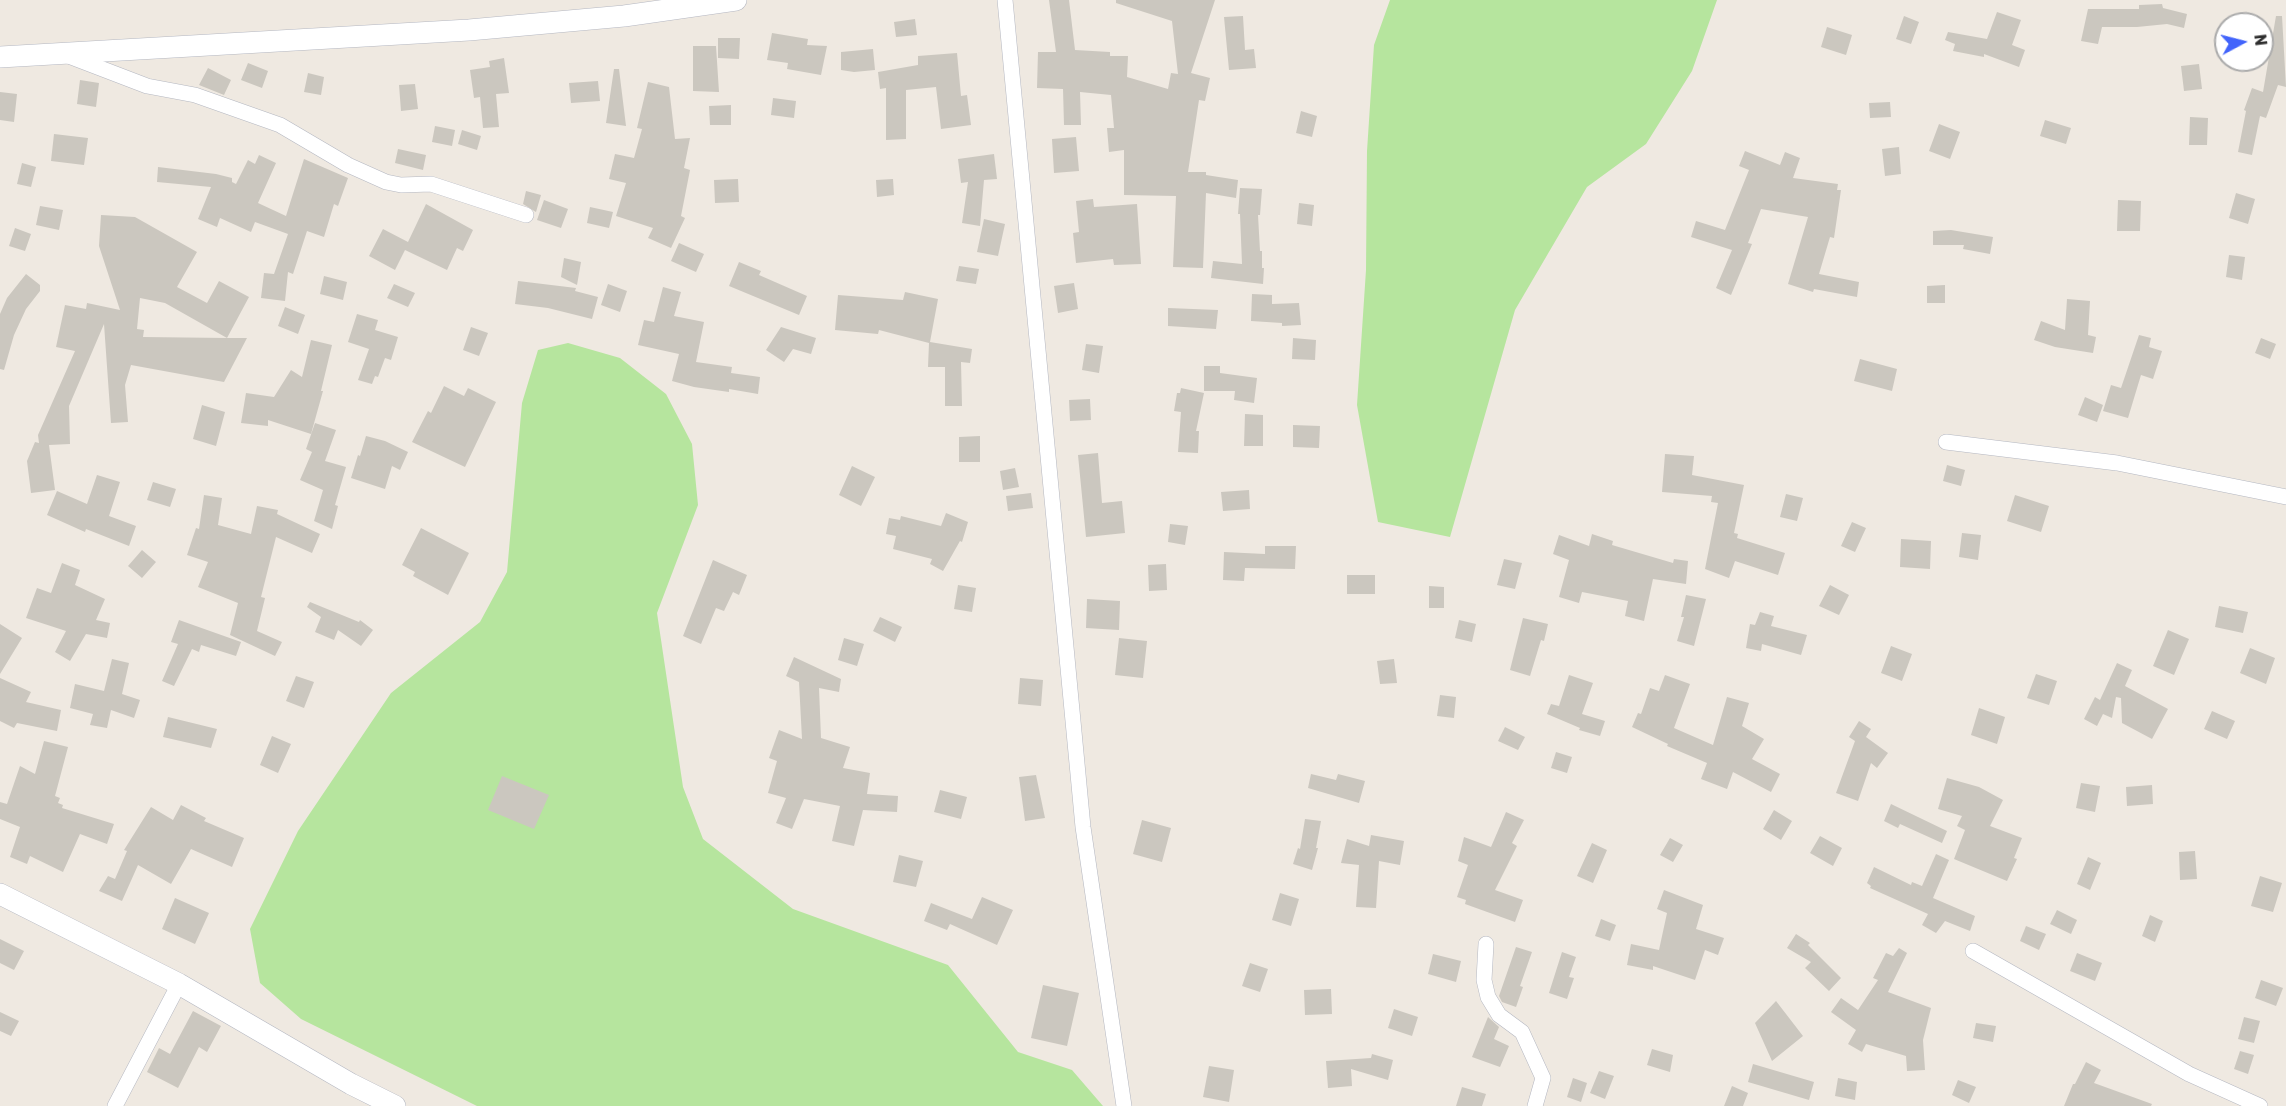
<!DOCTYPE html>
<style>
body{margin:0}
#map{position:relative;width:2286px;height:1106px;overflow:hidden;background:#efe9e1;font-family:Rubik,sans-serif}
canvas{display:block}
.north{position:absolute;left:2214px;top:12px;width:60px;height:60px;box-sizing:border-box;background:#fff;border:2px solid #ababab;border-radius:50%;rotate:83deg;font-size:16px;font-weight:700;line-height:24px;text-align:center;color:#2e2e2e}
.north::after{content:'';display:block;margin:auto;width:21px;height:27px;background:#4264fb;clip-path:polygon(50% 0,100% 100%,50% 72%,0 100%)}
</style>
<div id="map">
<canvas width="2286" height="1106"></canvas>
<div class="north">N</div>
</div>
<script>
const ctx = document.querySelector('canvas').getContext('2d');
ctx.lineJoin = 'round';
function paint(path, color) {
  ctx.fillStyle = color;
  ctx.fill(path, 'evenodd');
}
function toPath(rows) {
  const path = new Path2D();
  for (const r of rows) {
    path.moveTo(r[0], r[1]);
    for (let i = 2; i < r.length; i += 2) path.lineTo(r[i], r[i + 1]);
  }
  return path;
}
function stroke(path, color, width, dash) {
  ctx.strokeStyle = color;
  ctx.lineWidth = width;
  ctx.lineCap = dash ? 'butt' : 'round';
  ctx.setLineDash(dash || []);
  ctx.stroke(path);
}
paint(toPath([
 [1390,0,1717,0,1692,71,1646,144,1587,187,1515,310,1450,537,1378,522,1357,405,1366,270,1367,151,1374,45],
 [568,343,620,358,666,394,692,444,698,505,657,613,683,787,703,839,793,909,948,965,1018,1052,1072,1070,1103,1106,477,1106,301,1019,260,983,250,929,298,831,391,693,480,622,507,572,522,403,538,350]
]), '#b6e59e');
paint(toPath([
 [1049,0,1069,0,1075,50,1110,52,1110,56,1128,56,1127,77,1168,89,1171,73,1178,74,1172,21,1116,3,1116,0,1215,0,1191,73,1210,78,1205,101,1199,100,1188,172,1206,172,1206,175,1238,180,1236,198,1206,193,1203,268,1173,267,1176,196,1124,195,1124,150,1109,152,1107,128,1114,128,1111,95,1080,92,1081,125,1064,125,1063,89,1037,88,1038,52,1056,52],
 [2162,4,2163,8,2187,14,2184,28,2167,24,2137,27,2102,27,2098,44,2081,41,2088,9,2139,9,2139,5],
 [1997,12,2021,20,2012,45,2025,50,2019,67,1984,54,1984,57,1953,51,1955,44,1945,40,1948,32,1987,39],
 [1243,16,1245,50,1254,49,1256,68,1229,70,1224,17],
 [1904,16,1919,22,1911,44,1896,39],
 [2276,16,2282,16,2286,87,2278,85,2266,118,2260,116,2252,155,2238,152,2246,111,2244,110,2252,88,2263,92],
 [915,19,917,35,896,37,894,22],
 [1827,27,1852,35,1846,55,1821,47],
 [772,33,808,39,807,45,827,46,821,75,787,69,788,63,767,60],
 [718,38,740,38,739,59,718,58],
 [693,46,716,46,719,92,693,91],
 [873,49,875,70,854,72,841,70,841,52],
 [957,53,961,96,967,95,971,125,941,129,936,87,906,90,906,139,886,140,886,88,880,89,878,72,918,65,918,56],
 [504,58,509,93,496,94,499,127,483,128,480,97,474,98,470,70,490,67,489,61],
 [248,63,268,71,262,88,241,80],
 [2199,64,2202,89,2184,91,2181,66],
 [208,68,231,80,224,95,199,85],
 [614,69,619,69,626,126,606,123],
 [308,73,324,77,321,95,304,92],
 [80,80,99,83,96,107,77,104],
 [598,81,600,101,571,103,569,83],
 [648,82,669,87,675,139,690,138,684,168,690,170,681,216,685,218,671,248,648,238,653,228,616,216,626,183,609,179,615,154,634,158,642,129,637,128],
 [415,84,418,109,401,111,399,85],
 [0,92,17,94,14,122,0,120],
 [773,98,796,101,794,118,771,115],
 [1890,102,1891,117,1870,118,1869,103],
 [731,105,731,125,710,125,709,106],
 [1301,111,1317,116,1312,137,1296,133],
 [2190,117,2208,118,2207,145,2189,145],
 [2045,120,2071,128,2066,144,2040,136],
 [1939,124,1960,132,1950,159,1929,151],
 [435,126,455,130,452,146,432,142],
 [462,130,481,136,477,150,458,144],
 [54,134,88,138,84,165,51,161],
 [1076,137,1079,171,1054,173,1052,139],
 [1899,147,1901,174,1885,176,1882,149],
 [398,149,426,155,423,170,395,163],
 [1745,151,1780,165,1785,152,1800,158,1793,178,1838,184,1837,190,1841,190,1834,238,1830,237,1819,274,1859,282,1857,297,1814,289,1813,292,1788,284,1808,217,1761,209,1748,243,1752,244,1731,295,1716,288,1732,250,1691,237,1696,221,1725,230,1749,170,1739,166],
 [994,154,997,179,984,180,980,226,962,223,968,182,961,183,958,159],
 [259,155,276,163,258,203,286,216,304,159,348,178,338,206,334,204,324,237,307,231,293,274,288,272,285,301,261,298,264,273,274,274,288,234,255,222,251,232,220,218,217,227,198,219,211,187,157,182,158,167,216,174,232,178,232,182,236,184,248,160,255,164],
 [22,163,36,167,31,187,17,184],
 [738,179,739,202,715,203,714,180],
 [893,179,894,195,877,197,876,180],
 [1240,188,1262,189,1260,215,1258,215,1260,251,1262,251,1262,268,1264,268,1263,284,1211,278,1213,261,1242,264,1240,214,1238,214],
 [526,191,541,195,536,212,523,204],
 [2236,193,2255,199,2248,224,2229,218],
 [1093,199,1094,207,1137,204,1141,264,1114,265,1113,259,1076,263,1073,233,1079,232,1076,201],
 [544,200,568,209,561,228,537,220],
 [2118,200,2141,201,2140,231,2117,231],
 [1299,203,1314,205,1312,226,1297,224],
 [426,204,473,230,463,251,457,248,447,270,405,250,395,270,369,256,383,229,408,242],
 [40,206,63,210,59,230,36,225],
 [590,207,613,212,609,228,587,223],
 [101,215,135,217,197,252,177,287,207,303,219,281,249,297,227,338,247,338,224,382,131,365,125,385,128,422,111,423,104,324,69,406,70,444,49,445,55,490,31,493,27,461,35,442,39,443,38,435,75,351,56,347,65,305,86,309,87,303,120,310,99,246],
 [140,298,165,303,227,338,143,337,144,330,137,329],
 [984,219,1005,224,998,256,977,252],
 [15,228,31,234,25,251,9,246],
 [1951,230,1993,237,1990,254,1963,249,1964,245,1933,245,1933,231],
 [679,243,704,254,696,272,671,261],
 [2229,255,2245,257,2242,280,2226,277],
 [564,258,581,262,577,285,561,277],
 [739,262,761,271,759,275,807,296,799,315,729,286],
 [959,266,979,269,976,284,956,281],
 [26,274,40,285,40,291,26,309,14,335,4,370,0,369,0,314,7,298],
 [324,276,347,282,343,300,320,294],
 [518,281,576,288,575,291,598,297,592,319,548,308,515,304],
 [1074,283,1078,309,1058,313,1054,286],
 [394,284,415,293,408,307,387,298],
 [608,284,627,291,620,312,601,305],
 [1945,285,1945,303,1927,303,1927,286],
 [663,287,681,292,674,316,704,322,696,362,732,367,731,373,760,377,758,394,729,389,729,392,694,387,672,381,679,354,638,345,644,320,654,322],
 [905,292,938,299,930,342,972,349,970,363,961,362,962,406,945,406,945,367,928,367,929,343,879,330,878,334,835,330,838,295,903,300],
 [1252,294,1272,295,1272,304,1299,303,1301,325,1282,326,1282,323,1251,321],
 [2067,299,2090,301,2088,335,2096,337,2093,353,2055,347,2034,340,2041,321,2065,330],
 [285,307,305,315,298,334,278,326],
 [1168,308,1218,310,1216,329,1168,326],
 [357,314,378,320,375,330,398,337,391,360,385,358,378,377,375,376,372,384,358,380,369,349,348,342],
 [471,327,488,333,479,356,463,350],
 [781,327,816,338,811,354,793,349,784,362,766,350],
 [2139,335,2151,338,2149,347,2162,351,2153,379,2141,375,2128,418,2103,411,2111,385,2121,388],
 [1293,338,1316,340,1315,360,1292,359],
 [2261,338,2276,344,2270,359,2255,353],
 [311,340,332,345,321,391,323,391,311,434,268,420,268,426,241,423,246,393,274,397,291,370,302,377],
 [1086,344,1103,346,1099,373,1082,370],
 [1860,359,1897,369,1892,391,1854,381],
 [1204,366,1220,366,1220,373,1257,378,1254,403,1234,400,1235,391,1204,391],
 [444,386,464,396,468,388,496,402,465,467,412,442,428,411,431,413],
 [1181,388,1204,393,1196,431,1199,431,1198,453,1178,452,1181,412,1174,411,1177,393,1180,393],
 [2085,397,2103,405,2097,422,2078,415],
 [1090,399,1091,420,1070,421,1069,400],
 [202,405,225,412,216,446,193,439],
 [1245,414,1263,415,1263,446,1244,446],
 [315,423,336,430,325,461,346,467,335,505,338,506,332,529,314,521,323,490,300,480,312,452,306,449],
 [1293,425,1320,426,1319,448,1293,447],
 [366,436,385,441,408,452,400,470,392,466,385,489,351,478,358,455,360,456],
 [980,436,980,462,959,462,959,437],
 [1098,453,1102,503,1122,501,1125,533,1086,537,1078,455],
 [1665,454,1694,456,1692,475,1744,485,1734,533,1738,534,1737,538,1785,553,1778,575,1735,561,1729,578,1705,569,1718,503,1711,502,1712,496,1662,492],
 [1947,465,1965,470,1961,486,1943,481],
 [852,466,875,477,861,506,839,495],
 [1015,468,1019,487,1003,490,1000,471],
 [97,475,120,482,109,516,136,526,129,546,86,529,85,532,47,515,57,491,87,504],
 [153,482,176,489,170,507,147,500],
 [1249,490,1250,509,1223,511,1221,492],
 [1031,493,1033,508,1008,511,1006,496],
 [1786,494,1803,498,1797,521,1780,517],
 [204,495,222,498,218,525,251,534,257,506,278,510,277,514,320,534,312,553,276,537,261,597,265,598,257,631,282,642,275,656,230,635,238,603,198,587,208,562,187,555,196,528,199,529],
 [2015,495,2049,506,2041,532,2007,521],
 [946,513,968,522,962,542,960,541,943,571,930,564,932,559,893,549,896,536,886,534,889,518,900,520,901,516,941,526],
 [1852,522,1866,528,1855,552,1841,546],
 [1170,524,1188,526,1185,545,1168,542],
 [421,528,469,553,448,595,413,576,415,572,402,565],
 [1962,533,1981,535,1978,560,1959,557],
 [1592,534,1613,541,1612,545,1673,563,1674,559,1688,561,1686,584,1653,579,1644,621,1625,616,1628,601,1582,592,1579,603,1559,597,1569,560,1553,554,1559,535,1589,546],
 [1901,539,1931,541,1930,569,1900,567],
 [1265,546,1296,546,1295,569,1245,568,1244,581,1223,580,1224,552,1265,554],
 [142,550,156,562,142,578,128,566],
 [1504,559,1522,563,1515,589,1497,585],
 [713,560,747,575,739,595,733,592,724,611,716,608,701,644,683,636],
 [62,563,80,570,75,585,105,599,96,620,110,623,107,638,86,634,70,661,55,652,66,631,26,618,37,588,51,593],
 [1166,564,1167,590,1149,591,1148,565],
 [1347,575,1375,575,1375,594,1347,594],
 [958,585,976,588,972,612,954,609],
 [1830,585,1849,595,1839,615,1819,606],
 [1429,586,1444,587,1444,608,1429,608],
 [1686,595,1706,599,1694,646,1677,641,1684,617,1681,617],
 [1087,599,1120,601,1119,630,1086,628],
 [310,602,359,622,360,620,373,630,361,646,338,630,334,640,315,632,321,617,307,607],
 [2219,606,2248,612,2243,633,2215,627],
 [1760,612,1774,616,1771,626,1807,635,1801,655,1762,644,1761,651,1746,648,1750,624,1755,625],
 [880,617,902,627,895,642,873,631],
 [1523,618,1548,624,1544,641,1541,640,1530,676,1510,670],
 [179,620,241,642,236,656,201,645,199,652,192,649,174,686,162,681,178,644,171,642],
 [1459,620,1476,624,1472,642,1455,638],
 [0,624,22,638,0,674],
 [2168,630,2189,639,2174,675,2153,666],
 [844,638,864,644,857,666,838,660],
 [1119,638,1147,641,1143,678,1115,675],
 [1891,646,1912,654,1902,681,1881,673],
 [2250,648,2275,658,2266,684,2240,673],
 [794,657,841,679,839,692,819,688,821,738,850,747,843,768,870,773,867,794,898,796,897,812,863,810,854,846,832,841,840,806,804,799,792,829,776,823,786,798,768,793,777,761,769,758,779,730,802,739,799,682,786,676],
 [112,659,129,663,122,694,140,700,134,718,111,710,107,728,90,725,93,714,70,708,75,684,104,691],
 [1394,659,1397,683,1380,684,1377,661],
 [2117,663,2132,670,2125,686,2168,709,2152,739,2122,723,2121,698,2116,697,2112,718,2103,714,2097,726,2084,719,2095,697,2100,700],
 [2036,674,2057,681,2049,705,2027,698],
 [1569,675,1593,683,1582,714,1605,721,1600,736,1579,730,1580,728,1547,714,1551,704,1559,706],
 [1665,675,1690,684,1674,728,1713,745,1727,697,1749,703,1742,726,1764,739,1752,759,1780,774,1771,792,1733,772,1727,789,1701,779,1707,763,1667,746,1668,744,1632,727,1638,713,1641,714,1650,688,1659,691],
 [296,676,314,682,304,708,286,701],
 [0,678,31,692,26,702,61,710,57,731,17,723,14,728,0,721],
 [1020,678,1043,680,1041,706,1018,704],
 [1440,695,1456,697,1454,718,1437,716],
 [1979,708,2005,717,1997,744,1971,735],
 [2212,711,2235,721,2227,739,2204,729],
 [168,717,217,729,211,748,163,737],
 [1859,721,1871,729,1866,737,1888,753,1877,768,1871,763,1858,801,1836,793,1855,741,1849,737],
 [1505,727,1525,737,1518,750,1498,741],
 [272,736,291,744,278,773,260,765],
 [44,741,68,747,55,796,60,798,58,803,63,805,62,808,114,824,107,844,80,834,63,872,30,856,27,864,10,857,20,827,0,819,0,802,7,804,20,766,35,774],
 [1556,752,1572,757,1567,773,1551,768],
 [1311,774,1336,780,1338,774,1365,781,1359,803,1308,788],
 [1036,775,1045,818,1025,821,1019,777],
 [502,776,549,795,534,829,488,810],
 [1947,778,1979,787,2003,800,1990,826,2022,838,2014,858,2017,859,2007,881,1954,859,1965,830,1957,826,1962,816,1938,809],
 [2081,783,2100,786,2095,812,2076,808],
 [2152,785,2153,804,2127,806,2126,787],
 [940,790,967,797,961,819,934,812],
 [1891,804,1947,831,1942,843,1900,824,1898,828,1884,821],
 [181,805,206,818,204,821,244,838,232,867,191,849,171,884,138,865,122,901,99,891,108,876,115,879,127,851,124,850,151,807,173,820],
 [1774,810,1792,821,1781,840,1763,829],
 [1506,812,1524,820,1512,843,1517,846,1495,890,1523,900,1515,922,1465,904,1466,900,1457,897,1468,865,1458,861,1464,837,1491,847],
 [1305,819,1321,821,1316,848,1318,848,1312,870,1293,864,1298,848,1300,849],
 [1142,820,1171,828,1162,862,1133,854],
 [1371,835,1404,841,1400,865,1379,861,1376,908,1356,907,1359,865,1341,863,1347,839,1369,846],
 [1820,836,1842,848,1833,866,1810,853],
 [1670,838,1683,845,1673,862,1660,855],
 [1592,843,1607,850,1593,883,1577,876],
 [2195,851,2197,879,2180,880,2179,852],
 [1936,854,1949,860,1933,898,1975,916,1970,931,1945,921,1936,933,1922,925,1928,914,1870,888,1871,886,1867,883,1874,867,1911,885,1912,882,1922,886],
 [899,855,923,861,916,887,893,882],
 [2088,857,2101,863,2090,890,2077,884],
 [2260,876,2282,883,2273,912,2251,906],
 [1664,890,1703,905,1696,929,1724,938,1718,955,1705,950,1695,980,1653,966,1653,970,1627,965,1631,944,1659,950,1667,913,1657,909],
 [1280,893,1299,899,1291,926,1272,920],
 [982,897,1013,910,997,945,950,924,947,930,924,921,931,903,972,919],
 [175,898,209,913,195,944,162,929],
 [2057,910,2077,920,2071,934,2050,924],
 [2150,915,2163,921,2155,942,2142,936],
 [1601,919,1616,925,1610,941,1595,936],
 [2026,926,2046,934,2039,950,2020,941],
 [1796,934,1810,943,1808,945,1841,978,1829,991,1805,968,1811,962,1787,948],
 [0,939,24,951,14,970,0,963],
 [1516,947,1532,952,1520,986,1523,987,1516,1007,1502,1002,1499,996],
 [1899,948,1907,953,1888,992,1931,1008,1923,1040,1925,1070,1907,1071,1906,1056,1866,1044,1862,1052,1848,1044,1856,1030,1831,1012,1841,998,1858,1010,1878,980,1873,978,1886,953,1893,956],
 [1562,952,1576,957,1569,977,1574,978,1567,999,1549,993],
 [2077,953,2102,963,2095,981,2070,971],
 [1433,954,1461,961,1456,982,1428,974],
 [1250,963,1268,969,1260,992,1242,986],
 [2261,980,2283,988,2276,1006,2255,998],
 [1043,985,1079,993,1067,1046,1031,1038],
 [1331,989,1332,1014,1305,1015,1304,990],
 [1776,1001,1803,1036,1772,1061,1755,1023],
 [1394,1009,1418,1017,1412,1036,1388,1028],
 [193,1011,221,1026,207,1052,199,1047,178,1088,147,1072,159,1048,170,1054],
 [0,1012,19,1021,11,1036,0,1031],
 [1488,1017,1499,1027,1494,1039,1509,1046,1500,1067,1472,1057],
 [2244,1017,2260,1021,2254,1043,2238,1039],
 [1976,1023,1996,1026,1993,1042,1973,1038],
 [1652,1049,1673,1055,1670,1072,1647,1065],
 [2240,1051,2254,1055,2248,1074,2234,1069],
 [1372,1054,1393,1060,1388,1080,1351,1069,1352,1086,1328,1088,1326,1061,1371,1058],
 [2086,1062,2101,1070,2094,1083,2152,1104,2151,1106,2064,1106,2073,1084,2075,1084],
 [1753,1064,1814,1082,1809,1100,1748,1082],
 [1209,1066,1234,1070,1229,1102,1203,1097],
 [1599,1071,1614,1076,1605,1099,1590,1093],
 [1573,1078,1587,1083,1581,1102,1567,1097],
 [1838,1078,1857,1082,1855,1100,1835,1096],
 [1958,1080,1976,1087,1969,1103,1952,1095],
 [1732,1086,1748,1093,1743,1106,1724,1106],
 [1462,1087,1486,1094,1482,1106,1456,1106]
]), '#cbc7bf');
const street = toPath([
 [1005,0,1083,827,1124,1106],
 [66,55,147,86,195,95,280,125,348,165,386,182,401,185,431,184,526,215],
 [1946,442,2117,463,2286,497],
 [1486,944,1484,980,1488,997,1499,1015,1522,1032,1543,1078,1535,1106],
 [1973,951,2189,1074,2260,1106],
 [115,1106,179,984]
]);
const secondary = toPath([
 [0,57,469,30,624,16,736,0],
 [0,894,179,984,351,1084,395,1106]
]);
stroke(street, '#b4b7c1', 16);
stroke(secondary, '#b4b7c1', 22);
stroke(street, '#fff', 15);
stroke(secondary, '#fff', 21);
</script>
